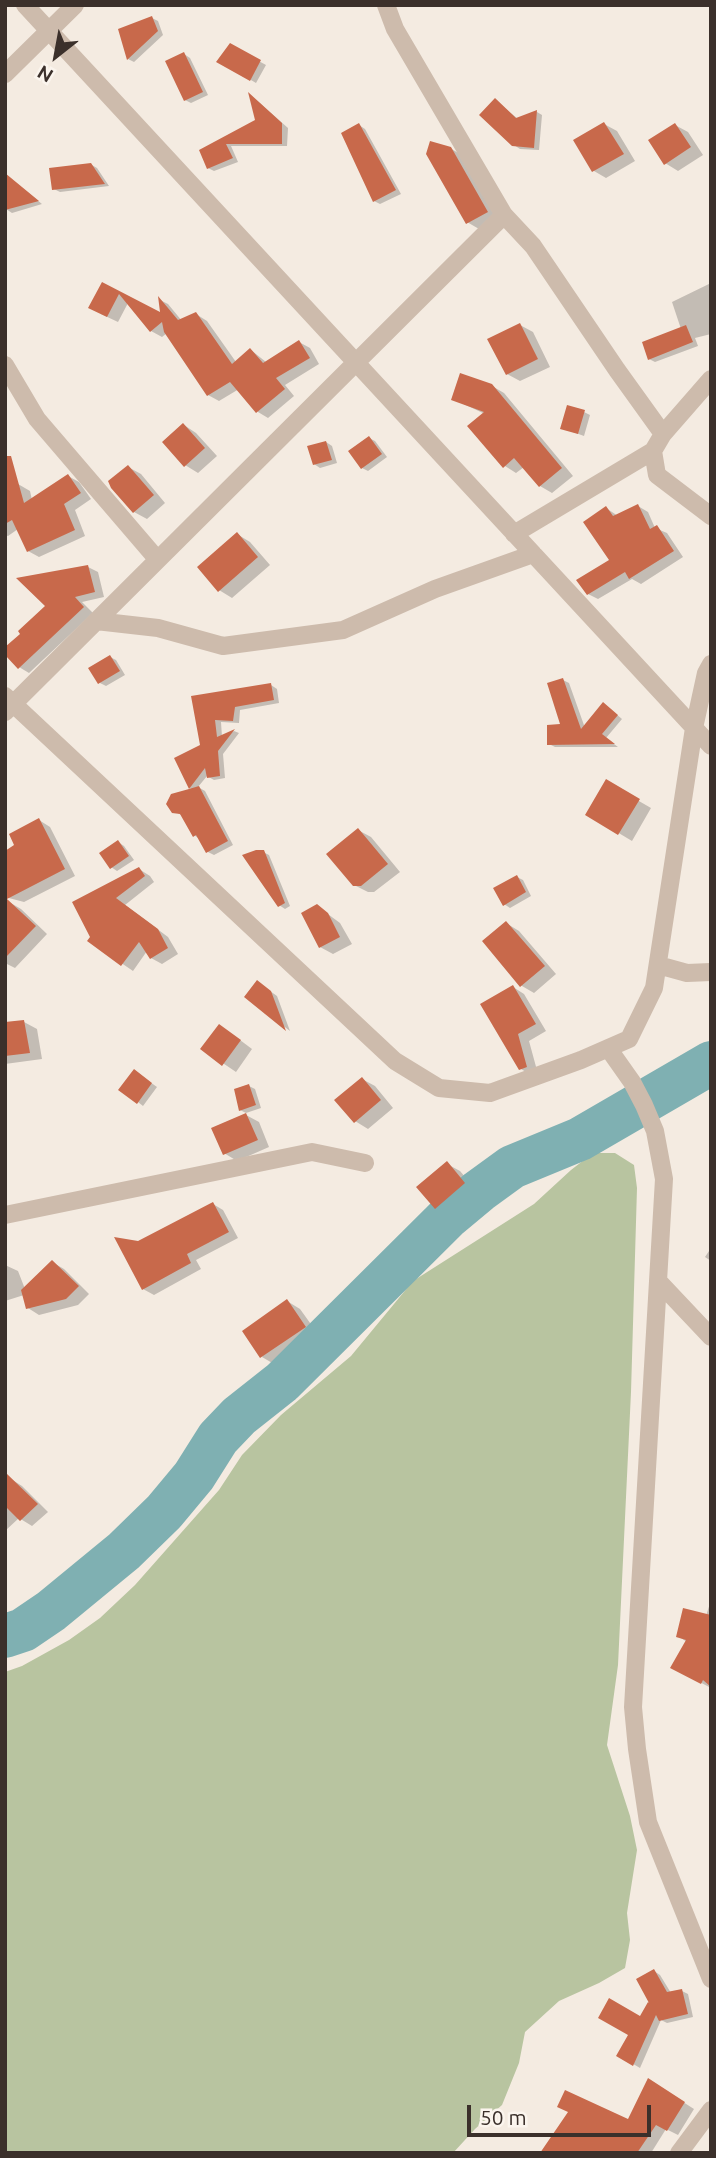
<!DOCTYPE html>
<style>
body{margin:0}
#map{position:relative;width:716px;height:2158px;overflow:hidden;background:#f4ebe1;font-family:Ubuntu,sans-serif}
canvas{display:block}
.frame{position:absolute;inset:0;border:7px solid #3b302b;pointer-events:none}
.north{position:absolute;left:21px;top:21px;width:70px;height:70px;-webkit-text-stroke:5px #fbf5ee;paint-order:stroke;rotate:211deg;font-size:19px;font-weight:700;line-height:28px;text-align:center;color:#3b302b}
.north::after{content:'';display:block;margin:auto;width:24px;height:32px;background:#3b302b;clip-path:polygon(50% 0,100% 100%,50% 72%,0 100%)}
.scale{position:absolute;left:467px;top:2105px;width:184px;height:32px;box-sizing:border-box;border:4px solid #3b302b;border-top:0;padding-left:9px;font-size:21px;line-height:24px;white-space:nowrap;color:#3b302b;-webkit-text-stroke:5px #fbf5ee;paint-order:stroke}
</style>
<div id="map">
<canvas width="716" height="2158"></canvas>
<div class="frame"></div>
<div class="north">N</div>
<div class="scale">50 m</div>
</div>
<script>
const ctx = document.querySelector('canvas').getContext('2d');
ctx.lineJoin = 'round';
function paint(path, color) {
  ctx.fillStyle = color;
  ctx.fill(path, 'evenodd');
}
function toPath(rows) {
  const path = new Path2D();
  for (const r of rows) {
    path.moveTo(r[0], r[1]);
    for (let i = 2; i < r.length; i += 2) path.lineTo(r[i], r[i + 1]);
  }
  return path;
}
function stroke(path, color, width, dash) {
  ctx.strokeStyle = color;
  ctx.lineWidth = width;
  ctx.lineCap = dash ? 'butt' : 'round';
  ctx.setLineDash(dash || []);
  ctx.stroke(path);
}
paint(toPath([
 [593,1153,615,1153,634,1165,637,1188,631,1392,618,1665,607,1745,630,1816,637,1850,627,1913,630,1940,625,1968,599,1983,559,2001,525,2032,519,2063,502,2105,475,2129,453,2153,5,2153,5,1672,22,1666,69,1640,100,1618,135,1585,219,1490,242,1455,281,1415,351,1356,413,1281,534,1204,571,1170]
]), '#b8c4a0');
paint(toPath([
 [152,18,158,21,163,35,134,62,128,59,120,30],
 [231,46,266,65,256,83,219,61],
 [184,54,190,58,208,95,191,103,185,100],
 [254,98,288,128,287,146,231,146,238,162,214,171,208,168,201,151,257,121],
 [495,100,518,119,537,112,542,115,539,150,520,149,514,145],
 [604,124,617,131,635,161,606,178,594,171],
 [359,125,365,129,401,194,380,204,374,201],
 [675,125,688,132,703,155,678,171,665,163],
 [450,148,463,156,498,219,479,229,467,222],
 [90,164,97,168,109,186,60,192,54,189],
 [5,174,42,204,12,213,6,209],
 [711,283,711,334,695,338,698,346,655,362,649,359,681,329,672,302],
 [103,284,163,316,160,300,168,304,182,321,196,314,207,321,236,362,251,350,266,362,299,342,310,348,319,364,285,385,294,396,268,418,258,412,239,389,219,401,208,395,167,333,162,337,151,331,128,303,118,322,101,314],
 [520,325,533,332,550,367,520,381,507,374],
 [492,386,504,393,573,476,552,493,540,486,524,467,516,473,505,466,485,414,453,399],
 [584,412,590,415,584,436,562,428],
 [184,425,196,433,217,456,198,473,185,465],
 [369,438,375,441,387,457,368,471,362,468],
 [326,442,332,446,337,463,320,468,314,464],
 [128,467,141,474,165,503,147,519,134,512],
 [68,476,79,482,91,499,75,510,85,536,39,557,28,551,18,529,8,536,5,535,5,488,18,484,30,491,32,500],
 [638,506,648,512,655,528,667,533,683,557,641,584,632,579,598,599,588,594,612,560,606,508,618,516],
 [237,534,250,542,270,565,232,598,219,590],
 [88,567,98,572,104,597,82,602,93,613,29,673,19,667],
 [110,657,116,660,125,675,106,686,100,683],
 [563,680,569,683,585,728,609,708,622,719,606,738,618,747,555,747,549,744,563,726],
 [271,685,277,689,279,703,240,710,239,723,221,722,222,737,234,731,239,733,223,754,225,778,214,780,207,776,198,787,205,791,233,845,214,855,208,852,201,840,194,835,183,816,174,811,191,790,176,759,202,746,193,698],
 [606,782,651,808,632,841,587,814],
 [39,820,50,827,75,876,24,902,5,897,17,845],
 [358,830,371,837,400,872,374,892,368,892,354,885],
 [118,842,124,846,134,860,117,871,111,867],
 [263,852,269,855,290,906,285,909,279,905],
 [139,869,150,876,154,882,125,905,168,937,178,954,162,964,151,958,147,951,133,971,89,941,92,937,74,903],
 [517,877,523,880,531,896,510,908,504,904],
 [9,902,21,909,47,934,15,968,5,963,5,906],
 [317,906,340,923,352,944,333,954,320,947],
 [506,923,519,931,556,974,534,993,522,986,484,941],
 [263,986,277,996,290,1031,246,997],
 [513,987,524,994,546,1031,529,1041,538,1074,533,1076,521,1069],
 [24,1022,37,1029,42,1059,5,1064,5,1024],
 [232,1034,252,1049,236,1072,202,1049],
 [140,1075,157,1087,143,1106,138,1102],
 [362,1079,375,1086,393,1108,368,1129,355,1121],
 [249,1086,255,1089,261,1108,246,1113,240,1110],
 [246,1115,259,1122,269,1147,237,1161,224,1153],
 [447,1164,460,1171,477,1191,448,1215,436,1208],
 [213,1204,223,1210,238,1238,196,1260,201,1269,154,1295,143,1289,138,1242],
 [711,1248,711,1261,705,1257],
 [52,1262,64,1269,89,1294,78,1305,39,1315,28,1308,24,1295,5,1301,5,1265,18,1271,25,1289],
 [287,1301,300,1309,318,1334,274,1364,262,1357],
 [11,1479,22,1486,48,1512,32,1526,19,1518,5,1531,5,1485],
 [711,1600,711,1688,673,1668,687,1642,678,1636,706,1616],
 [654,1971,660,1975,671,1993,682,1991,688,1994,693,2017,667,2023,661,2020,640,2068,618,2055,654,2007],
 [658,2086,694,2109,678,2135,666,2129,651,2153,542,2153,629,2121]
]), '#0003');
stroke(toPath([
 [5,1636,23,1630,51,1611,124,1551,164,1512,194,1476,218,1438,239,1416,282,1382,449,1216,479,1191,512,1167,580,1139,711,1063]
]), '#7fb0b2', 44);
paint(toPath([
 [152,16,158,31,127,60,118,29],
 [230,43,261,60,250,81,216,62],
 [184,52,203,92,184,101,165,61],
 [248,92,282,123,282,144,226,144,233,158,207,169,199,150,255,120],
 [495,98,516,118,537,110,534,148,512,146,479,115],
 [604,122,624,154,592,172,573,140],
 [359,123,396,190,373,202,341,133],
 [675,123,691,147,664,165,648,140],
 [430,141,451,147,488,212,466,224,426,154],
 [91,163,105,184,52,190,49,168],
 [5,173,39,201,5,210],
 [102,282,160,312,158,296,178,320,196,312,232,364,250,348,263,363,299,340,310,358,276,378,285,389,256,413,230,382,207,396,164,332,162,322,150,332,119,294,107,317,88,308],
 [520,323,538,359,506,375,487,339],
 [686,325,693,342,648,360,642,342],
 [460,373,492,384,562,468,539,487,514,458,503,468,467,426,484,412,451,400],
 [567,405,585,410,578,434,560,429],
 [183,423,205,448,184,467,162,442],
 [369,436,382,454,361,469,348,451],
 [326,441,332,460,313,465,307,446],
 [5,456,11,456,24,503,68,474,81,493,64,504,75,530,27,552,12,520,5,524],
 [128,465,154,495,133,513,111,488,108,481],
 [638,504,650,529,657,525,674,551,629,579,625,572,587,595,576,580,609,560,583,522,606,506,613,516],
 [237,532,258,557,218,592,197,567],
 [88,565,95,592,75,597,84,607,18,669,5,655,5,647,20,634,18,631,45,606,16,578],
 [110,655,120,671,98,684,88,668],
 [563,678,581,729,603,702,618,715,602,734,615,744,547,745,547,725,560,724,547,683],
 [271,683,274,700,235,707,233,721,215,720,217,737,235,729,218,751,220,776,207,778,205,768,189,789,199,786,228,841,206,853,196,835,193,837,180,814,172,813,166,804,171,794,189,789,174,758,200,745,191,696],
 [606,779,640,799,618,835,585,815],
 [39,818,65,869,7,899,36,926,5,958,5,851,14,845,9,834],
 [358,828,388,864,361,886,353,886,326,854],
 [118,840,129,856,110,869,99,853],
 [256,850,264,850,285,903,278,907,242,855],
 [139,867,145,876,116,898,158,929,168,948,150,959,139,942,121,966,87,941,90,937,72,902],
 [517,875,526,892,503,906,493,888],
 [317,904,328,913,340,937,319,948,301,913],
 [506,921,545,966,520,987,482,941],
 [257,980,271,991,286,1031,244,997],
 [513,985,536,1024,518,1034,527,1067,519,1070,480,1004],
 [24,1020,30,1053,5,1056,5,1022],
 [219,1024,241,1040,222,1066,200,1049],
 [134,1069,152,1083,137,1104,118,1090],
 [362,1077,381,1100,354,1123,334,1100],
 [249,1084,256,1105,239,1111,234,1089],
 [246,1113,258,1140,223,1155,211,1128],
 [447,1161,465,1183,435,1209,416,1187],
 [213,1202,229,1232,187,1254,191,1263,142,1290,114,1237,138,1241],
 [52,1260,79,1286,66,1299,26,1309,21,1290],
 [287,1299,306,1327,260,1358,242,1331],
 [5,1472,38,1504,20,1521,5,1506],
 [683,1608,711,1615,711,1687,703,1680,701,1684,670,1668,686,1640,676,1637],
 [654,1969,667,1992,682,1989,688,2014,659,2021,656,2015,633,2066,616,2056,628,2035,598,2018,609,1998,640,2016,648,2002,649,2003,636,1979],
 [648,2078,685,2102,667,2131,656,2125,637,2153,540,2153,568,2112,557,2107,565,2090,628,2119]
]), '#c8694b');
stroke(toPath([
 [25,5,711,746],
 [386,5,395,29,504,215,533,246,617,370,663,434],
 [5,74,75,5],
 [5,365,37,419,157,559],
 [653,451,657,475,711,516],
 [514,534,653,451,663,434,711,379],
 [96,621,158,628,223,646,343,630,435,589,533,554],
 [5,696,395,1061,439,1088,490,1093,581,1060,629,1039,654,988,694,728,706,673,711,664],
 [5,712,504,215],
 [658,965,687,973,711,972],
 [608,1048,632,1082,644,1105,655,1131,664,1179,633,1707,637,1749,648,1822,711,1979],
 [5,1215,312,1152,365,1163],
 [659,1282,711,1337],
 [679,2153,711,2110]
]), '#cdbbac', 18);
</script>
